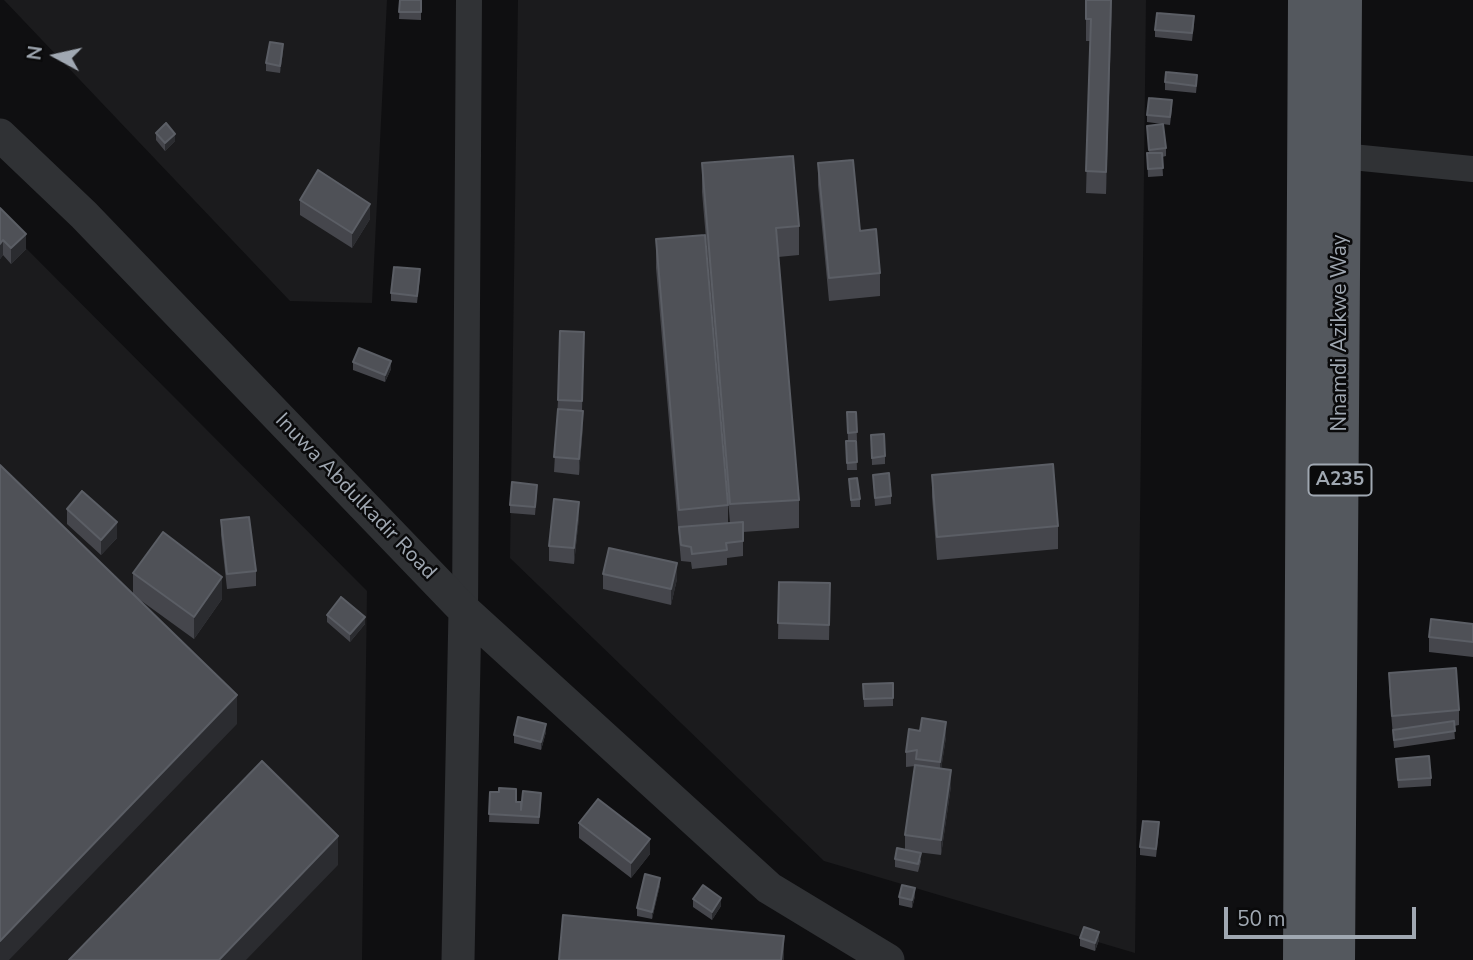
<!DOCTYPE html>
<style>
body{margin:0}
#map{position:relative;width:1473px;height:960px;overflow:hidden;background:#0f0f11;font-family:"Nunito Sans",sans-serif}
canvas{display:block}
.north{position:absolute;left:21px;top:21px;width:70px;height:70px;-webkit-text-stroke:5px #0a0a0b;paint-order:stroke;rotate:278deg;font-size:19px;font-weight:700;line-height:28px;text-align:center;color:#a0a8b2}
.north::after{content:'';display:block;margin:auto;width:24px;height:32px;background:#a0a8b2;clip-path:polygon(50% 0,100% 100%,50% 72%,0 100%)}
.scale{position:absolute;left:1224px;top:907px;width:192px;height:32px;box-sizing:border-box;border:4px solid #a0a8b2;border-top:0;padding-left:9px;font-size:21px;line-height:24px;white-space:nowrap;color:#a0a8b2;-webkit-text-stroke:5px #0a0a0b;paint-order:stroke}
</style>
<div id="map">
<canvas width="1473" height="960"></canvas>
<div class="north">N</div>
<div class="scale">50 m</div>
</div>
<script>
const ctx = document.querySelector('canvas').getContext('2d');
ctx.lineJoin = 'round';
function paint(path, color) {
  ctx.fillStyle = color;
  ctx.fill(path, 'evenodd');
}
function toPath(rows) {
  const path = new Path2D();
  for (const r of rows) {
    path.moveTo(r[0], r[1]);
    for (let i = 2; i < r.length; i += 2) path.lineTo(r[i], r[i + 1]);
  }
  return path;
}
function stroke(path, color, width, dash) {
  ctx.strokeStyle = color;
  ctx.lineWidth = width;
  ctx.lineCap = dash ? 'butt' : 'round';
  ctx.setLineDash(dash || []);
  ctx.stroke(path);
}
function label(font, color, halo, rows, align = 'center') {
  ctx.font = font + ' "Nunito Sans",sans-serif';
  ctx.lineWidth = 5;
  ctx.setLineDash([]);
  ctx.textBaseline = 'middle';
  ctx.strokeStyle = halo;
  ctx.fillStyle = color;
  for (const [text, x, y, turn = 0] of rows) {
    ctx.save();
    ctx.translate(x, y);
    ctx.rotate((+turn || 0) * Math.PI / 180);
    ctx.textAlign = isNaN(turn) ? turn : align;
    if (halo) ctx.strokeText(text, 0, 0);
    ctx.fillText(text, 0, 0);
    ctx.restore();
  }
}
paint(toPath([
 [4,0,387,0,372,303,290,301],
 [518,0,1146,0,1135,953,824,861,510,558],
 [0,222,367,591,362,960,0,960]
]), '#1b1b1d');
stroke(toPath([
 [1342,156,1473,169],
 [465,611,469,0]
]), '#303235', 26);
stroke(toPath([
 [0,135,84,215,465,611,769,888,888,960],
 [458,960,465,611]
]), '#303235', 33);
stroke(toPath([
 [1302,960,1307,0],
 [1336,960,1343,0]
]), '#54585e', 38);
paint(toPath([
 [400,0,421,0,421,20,399,19],
 [1086,0,1112,0,1106,194,1086,193,1090,41,1086,41],
 [1194,24,1192,41,1155,37,1155,30],
 [283,51,280,73,266,71,266,63],
 [1165,82,1197,83,1196,93,1165,90],
 [1172,108,1170,125,1147,122,1147,115],
 [1147,126,1166,148,1166,156,1162,157,1163,176,1148,177,1147,153,1149,153],
 [156,133,175,141,165,151,156,140],
 [702,163,799,226,799,255,778,257,799,500,799,528,743,532,743,556,727,558,727,565,692,569,691,562,681,561,679,539,656,268,656,239,728,505,728,523,730,523,702,192],
 [818,163,860,231,880,273,880,296,829,301,818,185],
 [300,200,370,219,352,248,300,215],
 [0,208,26,249,11,264,3,255,0,259],
 [420,277,417,303,391,301,391,293],
 [584,332,582,411,583,426,579,475,554,472,558,400],
 [353,362,391,369,385,382,353,370],
 [847,412,856,412,857,440,848,441],
 [871,435,885,456,885,464,872,465],
 [846,441,856,441,857,470,847,470],
 [873,475,891,496,891,504,875,506],
 [932,475,1058,526,1058,549,937,560,932,497],
 [849,479,860,499,860,507,851,507],
 [537,492,535,515,510,513,510,505],
 [67,509,117,538,101,555,67,524],
 [579,517,574,564,549,561,549,546],
 [221,520,256,571,256,586,227,589,221,535],
 [133,573,222,599,194,639,136,597,237,724,133,595],
 [603,574,677,579,671,605,603,589],
 [779,582,830,598,829,640,778,639],
 [327,615,365,624,350,642,327,622],
 [1473,624,1473,657,1429,652,1429,637],
 [1389,673,1459,710,1459,725,1454,726,1455,739,1394,748,1389,689],
 [863,684,893,698,893,706,864,707],
 [546,732,541,750,514,743,514,735],
 [946,737,941,769,951,786,941,855,917,852,921,861,918,872,895,867,895,859,905,850,905,835,915,766,906,767,906,752],
 [1396,759,1431,778,1431,786,1398,788],
 [490,792,516,802,521,810,541,801,539,824,489,822],
 [579,823,650,854,631,878,579,838],
 [1159,830,1156,857,1140,855,1140,847],
 [660,885,652,919,637,916,637,908],
 [915,896,912,908,899,905,899,897],
 [693,899,721,906,712,920,693,907],
 [1080,938,1099,940,1095,951,1080,946]
]), '#45464c');
paint(toPath([
 [1111,0,1112,0,1106,194,1106,172],
 [283,44,283,51,280,73,280,66],
 [175,134,175,141,165,151,165,143],
 [370,204,370,219,352,248,352,233],
 [26,234,26,249,11,264,11,248],
 [3,240,3,255,0,259,0,244],
 [391,361,391,369,385,382,385,375],
 [583,411,583,426,579,475,579,459],
 [579,502,579,517,574,564,574,548],
 [117,522,117,538,101,555,101,540],
 [677,563,677,579,671,605,671,589],
 [222,577,222,599,194,639,194,617],
 [365,617,365,624,350,642,350,634],
 [237,695,237,724,9,960,0,960,0,941],
 [946,722,946,737,940,777,940,762],
 [546,724,546,732,541,750,541,742],
 [951,770,951,786,941,855,941,840],
 [338,836,338,865,246,960,219,960],
 [650,839,650,854,631,878,631,863],
 [660,878,660,885,652,919,652,912],
 [915,888,915,896,912,908,912,900],
 [721,898,721,906,712,920,712,912],
 [1099,932,1099,940,1095,951,1095,943],
 [784,936,784,960,781,960]
]), '#2b2c30');
const building = toPath([
 [400,0,421,0,421,12,399,12,400,0],
 [1086,0,1111,0,1106,172,1086,171,1091,19,1086,19,1086,0],
 [1157,13,1194,16,1192,33,1155,30,1157,13],
 [270,42,283,44,280,66,266,63,270,42],
 [1166,72,1197,75,1196,86,1165,82,1166,72],
 [1149,98,1172,100,1170,117,1147,115,1149,98],
 [166,123,175,134,165,143,156,133,166,123],
 [1163,124,1166,148,1149,150,1147,126,1163,124],
 [1147,153,1162,153,1163,168,1148,169,1147,153],
 [793,156,799,226,776,228,799,500,730,504,702,163,793,156],
 [853,160,860,231,876,229,880,273,829,278,818,163,853,160],
 [318,170,370,204,352,233,300,200,318,170],
 [0,208,26,234,11,248,3,240,0,244,0,208],
 [705,235,728,505,679,510,656,239,705,235],
 [394,267,420,269,417,296,391,293,394,267],
 [560,331,584,332,582,401,558,400,560,331],
 [359,348,391,361,385,375,353,362,359,348],
 [558,409,583,411,579,459,554,457,558,409],
 [847,412,856,412,857,432,848,433,847,412],
 [884,434,885,456,872,458,871,435,884,434],
 [846,441,856,441,857,462,847,463,846,441],
 [1053,464,1058,526,937,537,932,475,1053,464],
 [0,465,237,695,0,941,0,465],
 [889,473,891,496,875,498,873,475,889,473],
 [857,478,860,499,851,500,849,479,857,478],
 [512,482,537,485,535,507,510,505,512,482],
 [82,491,117,522,101,540,67,509,82,491],
 [554,499,579,502,574,548,549,546,554,499],
 [249,517,256,571,227,574,221,520,249,517],
 [743,522,743,541,726,543,727,550,692,554,691,547,681,545,679,527,743,522],
 [163,532,222,577,194,617,133,573,163,532],
 [609,548,677,563,671,589,603,574,609,548],
 [779,582,830,583,829,625,778,623,779,582],
 [341,597,365,617,350,634,327,615,341,597],
 [1431,619,1473,624,1473,642,1429,637,1431,619],
 [1456,668,1459,710,1392,716,1389,673,1456,668],
 [893,683,893,698,864,699,863,684,893,683],
 [518,717,546,724,541,742,514,735,518,717],
 [922,718,946,722,940,762,916,759,917,750,906,752,909,729,920,731,922,718],
 [1454,721,1455,731,1394,740,1393,730,1454,721],
 [1429,756,1431,778,1398,780,1396,759,1429,756],
 [262,761,338,836,219,960,69,960,262,761],
 [915,765,951,770,941,840,905,835,915,765],
 [499,788,516,789,516,802,521,802,521,810,523,791,541,793,539,817,489,814,490,792,499,792,499,788],
 [598,799,650,839,631,863,579,823,598,799],
 [1143,821,1159,822,1156,849,1140,847,1143,821],
 [897,848,921,853,918,864,895,859,897,848],
 [645,874,660,878,652,912,637,908,645,874],
 [703,885,721,898,712,912,693,899,703,885],
 [902,885,915,888,912,900,899,897,902,885],
 [563,915,784,936,781,960,559,960,563,915],
 [1084,927,1099,932,1095,943,1080,938,1084,927]
]);
paint(building, '#4f5157');
stroke(building, '#5b5e65', 2);
for (const [x, y, w] of [
 [1340,480,63]
]) {
  const box = new Path2D();
  box.roundRect(x - w / 2, y - 15.5, w, 31, 5);
  ctx.fillStyle = '#0a0a0b';
  ctx.fill(box);
  stroke(box, '#a0a8b2', 2);
}
label('bold 19px', '#a0a8b2', null, [
 ["A235",1340,480]
]);
label('21px', '#a0a8b2', '#0a0a0b', [
 ["Nnamdi Azikwe Way",1341,333,-90],
 ["Inuwa Abdulkadir Road",355,497,46]
]);
</script>
